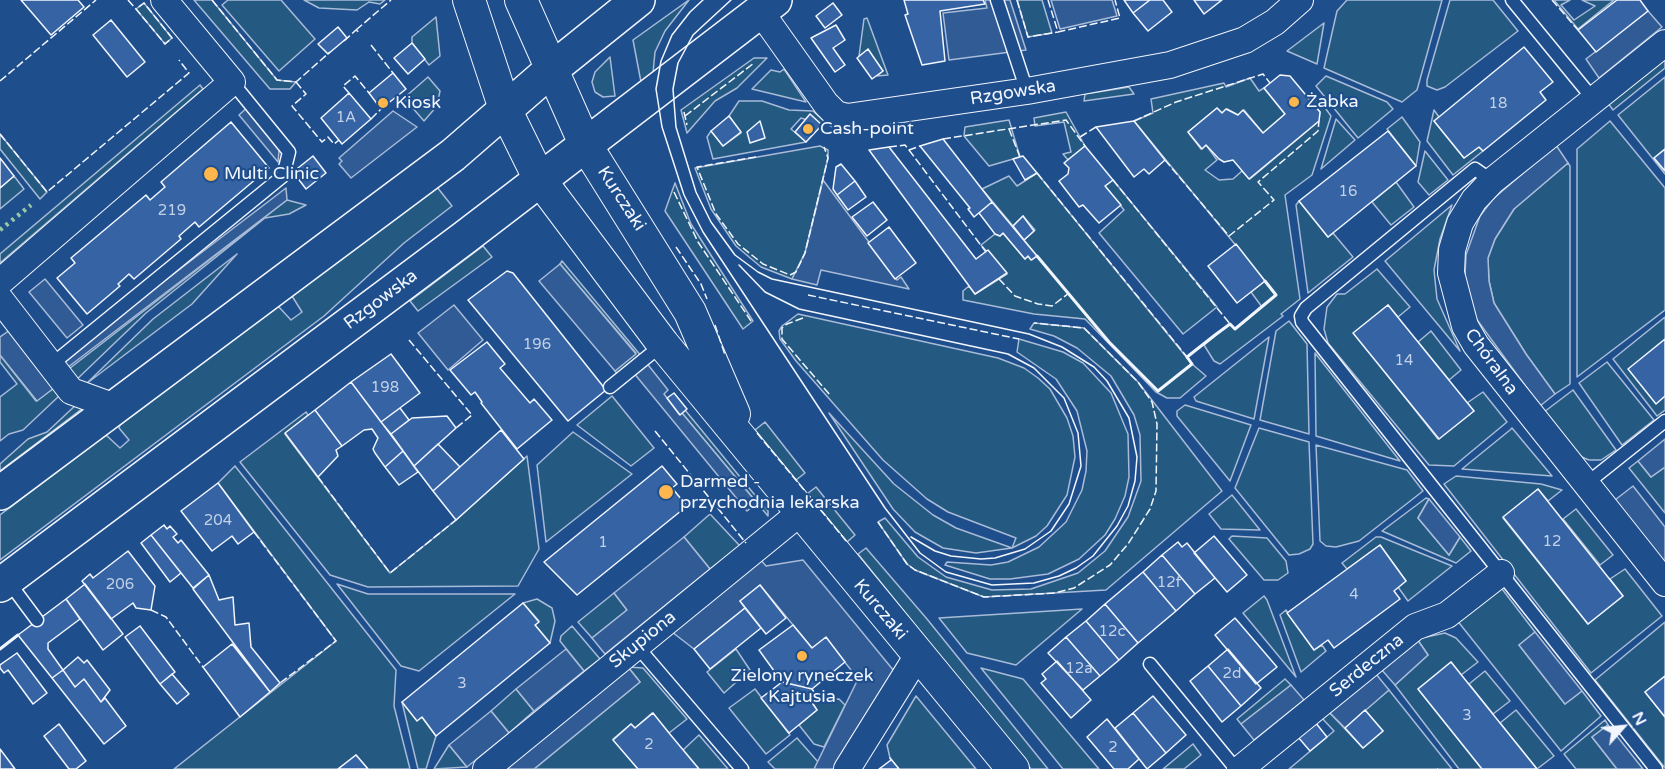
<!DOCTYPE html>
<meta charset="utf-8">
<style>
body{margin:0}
#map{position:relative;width:1665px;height:769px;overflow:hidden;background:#1f4e8c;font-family:"Varela Round",sans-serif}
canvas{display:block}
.north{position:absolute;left:1593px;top:697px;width:60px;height:60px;-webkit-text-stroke:4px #1f4e8c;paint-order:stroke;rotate:63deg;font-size:16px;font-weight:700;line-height:24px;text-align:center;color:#f2f6ff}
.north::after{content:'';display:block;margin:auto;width:21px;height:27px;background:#f2f6ff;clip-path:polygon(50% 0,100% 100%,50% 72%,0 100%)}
</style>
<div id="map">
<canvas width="1665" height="769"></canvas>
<div class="north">N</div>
</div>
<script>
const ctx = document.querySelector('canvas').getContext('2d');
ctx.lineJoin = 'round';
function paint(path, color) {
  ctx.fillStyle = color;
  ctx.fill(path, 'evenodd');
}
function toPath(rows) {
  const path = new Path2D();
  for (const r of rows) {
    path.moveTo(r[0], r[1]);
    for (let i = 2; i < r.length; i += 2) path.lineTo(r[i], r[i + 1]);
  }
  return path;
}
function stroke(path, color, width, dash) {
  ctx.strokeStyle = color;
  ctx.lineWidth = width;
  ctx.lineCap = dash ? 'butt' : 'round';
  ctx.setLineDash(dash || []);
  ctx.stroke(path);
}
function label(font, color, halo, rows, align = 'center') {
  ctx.font = font + ' "Varela Round",sans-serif';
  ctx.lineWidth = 4.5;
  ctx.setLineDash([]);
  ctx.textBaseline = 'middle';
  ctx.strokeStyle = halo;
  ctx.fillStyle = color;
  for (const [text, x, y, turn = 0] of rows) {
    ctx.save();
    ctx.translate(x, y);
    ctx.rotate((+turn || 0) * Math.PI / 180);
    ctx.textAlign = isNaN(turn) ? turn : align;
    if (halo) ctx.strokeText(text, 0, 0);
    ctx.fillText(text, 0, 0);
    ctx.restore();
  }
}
const green = toPath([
 [194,0,212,0,277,80,296,82,290,89,270,89,194,0],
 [228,0,281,0,315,39,279,71,222,5,228,0],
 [304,0,385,0,380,4,369,2,357,10,319,8,304,0],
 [689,0,665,31,655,52,653,73,641,82,633,40,689,0],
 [1017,0,1042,0,1052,33,1028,37,1017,0],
 [1347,0,1442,0,1417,90,1402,102,1324,68,1337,11,1347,0],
 [1450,0,1493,0,1518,31,1445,87,1437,90,1427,86,1427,80,1450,0],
 [1554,0,1570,0,1561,5,1574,20,1595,6,1582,0,1614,0,1578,29,1554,0],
 [144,3,172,38,165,44,136,9,144,3],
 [436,17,440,56,429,65,412,43,412,37,436,17],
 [867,18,888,75,877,76,883,71,868,50,859,56,864,19,867,18],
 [1324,23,1317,64,1287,51,1324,23],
 [610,57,615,96,603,97,595,92,592,82,595,72,610,57],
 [1665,57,1665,68,1613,110,1608,103,1665,57],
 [754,58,767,58,737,88,715,101,687,133,681,110,754,58],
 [784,69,806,102,752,89,771,70,780,72,784,69],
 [1326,76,1387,102,1393,109,1358,138,1316,86,1326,76],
 [428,77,440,91,437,106,424,121,404,98,428,77],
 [1665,77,1665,149,1654,158,1665,174,1618,115,1665,77],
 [1250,78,1259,91,1264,88,1285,114,1263,133,1244,110,1238,115,1227,109,1222,113,1217,108,1188,132,1201,149,1206,145,1217,160,1205,170,1219,180,1233,179,1242,171,1250,179,1319,121,1320,112,1312,103,1318,98,1331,116,1312,175,1285,195,1300,299,1281,314,1283,316,1220,364,1214,361,1204,345,1230,324,1235,329,1262,307,1251,292,1265,281,1134,121,1153,113,1151,99,1224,83,1226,87,1250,78],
 [200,85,203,89,0,263,0,254,200,85],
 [1129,87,1134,94,1084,101,1085,94,1129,87],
 [739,101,762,101,789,110,813,111,825,122,822,125,801,118,791,129,806,142,713,159,707,137,711,131,723,146,741,133,729,116,739,101],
 [1434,110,1439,117,1434,121,1464,158,1479,147,1483,151,1453,175,1427,141,1434,110],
 [1066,112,1085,146,1068,160,1063,154,1071,152,1064,122,1035,126,1034,118,1066,112],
 [1402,117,1420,142,1416,166,1387,129,1402,117],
 [1336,119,1355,140,1321,169,1336,119],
 [1009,120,1020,157,989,166,964,136,965,127,1009,120],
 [1610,121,1665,188,1665,310,1577,377,1577,149,1610,121],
 [0,134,47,192,40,199,0,149,0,134],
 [820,146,828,150,828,158,805,253,792,279,761,267,736,246,711,209,695,168,820,146],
 [1425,151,1448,180,1429,195,1418,182,1425,151],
 [1568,163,1570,166,1570,384,1555,394,1526,354,1494,303,1489,281,1488,258,1495,239,1514,209,1568,163],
 [1037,173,1192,364,1206,376,1180,398,1167,398,1156,392,1085,319,1034,314,963,300,963,291,969,286,975,294,1007,274,981,245,995,234,1000,236,1003,233,1025,259,1028,256,1032,260,1037,256,1024,240,1035,230,1023,216,1013,226,982,189,1009,176,1017,186,1037,173],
 [14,176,24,189,0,209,0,188,14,176],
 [1113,180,1217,307,1183,334,1099,233,1124,210,1105,186,1113,180],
 [1396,182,1414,207,1391,225,1372,202,1396,182],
 [675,183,691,224,753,321,743,329,665,211,675,183],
 [437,187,452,206,404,243,324,316,0,560,0,515,106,435,120,448,129,440,119,428,120,425,278,306,291,320,302,312,292,296,437,187],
 [287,200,306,205,289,214,265,218,146,313,73,383,65,372,287,200],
 [1299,201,1328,237,1333,233,1353,257,1308,293,1296,205,1299,201],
 [1452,205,1440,239,1434,270,1437,299,1460,351,1385,261,1452,205],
 [483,246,492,257,418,311,410,301,483,246],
 [237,254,192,304,86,384,153,319,237,254],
 [562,261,642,357,619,376,615,371,636,353,560,264,562,261],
 [1377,269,1410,307,1398,317,1388,305,1354,333,1438,439,1474,411,1467,403,1483,392,1507,422,1454,466,1429,465,1328,343,1324,329,1327,307,1337,294,1345,294,1377,269],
 [798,314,998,358,1024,368,1038,378,1050,389,1067,418,1073,436,1075,457,1067,495,1047,526,1036,536,1012,548,976,553,943,548,915,532,893,509,829,413,894,484,933,515,956,528,1012,548,1016,538,948,512,927,499,883,460,796,361,780,339,779,331,782,326,798,314],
 [1665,317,1665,339,1656,403,1665,396,1665,410,1657,416,1613,359,1665,317],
 [1289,321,1307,344,1309,434,1260,420,1276,331,1289,321],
 [1034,323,1084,328,1138,382,1222,491,1106,590,984,597,915,570,907,564,878,522,885,518,918,557,946,577,992,590,1031,589,1078,573,1105,551,1128,517,1141,481,1140,435,1134,415,1111,376,1077,348,1054,336,1030,329,1034,323],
 [1431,331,1461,370,1449,380,1418,342,1431,331],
 [1269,337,1254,419,1196,401,1194,397,1269,337],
 [1019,339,1063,352,1083,363,1111,393,1128,434,1129,477,1125,496,1115,519,1105,535,1079,559,1048,574,1010,579,990,579,945,565,947,562,991,565,1008,562,1039,547,1066,522,1082,490,1086,471,1087,451,1077,411,1056,379,1017,352,1019,339],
 [1315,353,1400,461,1316,436,1315,353],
 [0,355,36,401,54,388,59,396,23,430,9,434,0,441,0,397,17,384,0,362,0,355],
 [1607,362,1654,420,1622,445,1579,383,1607,362],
 [1573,390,1616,450,1601,460,1589,460,1577,455,1544,412,1573,390],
 [612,396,654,448,631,466,577,425,612,396],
 [78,403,87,405,0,471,0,464,28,439,47,432,78,403],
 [1185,405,1251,425,1230,481,1177,416,1177,411,1185,405],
 [685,410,768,511,768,516,682,413,685,410],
 [306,412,308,415,285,434,390,573,456,520,527,456,539,549,518,586,368,587,330,575,240,462,306,412],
 [765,422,805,473,796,480,755,430,765,422],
 [1259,428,1309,442,1313,544,1310,549,1299,554,1289,555,1235,488,1259,428],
 [1512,428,1552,476,1462,469,1510,430,1512,428],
 [573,432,632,474,546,542,537,465,573,432],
 [1316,445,1407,470,1423,491,1359,541,1336,547,1326,546,1320,541,1316,445],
 [1638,461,1651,477,1665,467,1665,513,1629,468,1638,461],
 [235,466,396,670,394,706,410,769,368,769,356,755,338,769,174,769,336,641,218,483,235,466],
 [1456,476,1541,484,1562,490,1548,501,1538,489,1503,518,1588,624,1623,596,1610,579,1625,569,1662,616,1591,673,1444,484,1456,476],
 [816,487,855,535,847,542,807,494,816,487],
 [1232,495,1260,530,1221,529,1209,514,1232,495],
 [1426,498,1429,499,1418,518,1449,555,1460,537,1471,551,1456,563,1382,531,1426,498],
 [1576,509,1613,555,1600,565,1563,519,1576,509],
 [710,514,740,546,710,569,684,537,710,514],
 [1232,536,1267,538,1286,561,1288,573,1278,580,1264,580,1229,539,1232,536],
 [1376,537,1381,537,1452,566,1408,601,1398,587,1406,581,1380,545,1347,569,1342,563,1376,537],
 [866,548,927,619,1048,769,1031,769,858,554,866,548],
 [337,584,368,594,515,594,419,671,401,666,337,584],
 [1499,585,1535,632,1519,645,1565,704,1582,691,1601,716,1561,751,1456,619,1499,585],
 [614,593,627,610,592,638,578,622,614,593],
 [1264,596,1267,600,1296,677,1243,613,1264,596],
 [537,599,552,608,555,621,550,643,535,625,539,621,523,603,537,599],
 [1082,609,1016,665,967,653,939,618,1082,609],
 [1286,610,1314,650,1322,645,1326,651,1301,672,1280,615,1286,610],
 [1665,622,1665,676,1645,692,1665,717,1665,768,1595,680,1665,622],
 [572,626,600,659,584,671,560,641,561,636,572,626],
 [1445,633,1456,638,1478,662,1461,675,1451,662,1418,689,1482,769,1459,769,1395,685,1428,655,1417,639,1445,633],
 [736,649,750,670,724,693,707,672,736,649],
 [628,667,643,668,687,719,669,733,652,713,635,728,631,724,613,739,638,769,534,769,640,682,628,667],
 [981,668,1023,679,1099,769,1063,769,981,668],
 [1485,671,1510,701,1493,714,1469,684,1485,671],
 [1285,679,1291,685,1241,724,1237,719,1285,679],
 [516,689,534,711,509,733,491,711,516,689],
 [755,689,790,735,766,754,729,708,755,689],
 [1389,690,1452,769,1289,769,1334,731,1320,716,1328,711,1363,748,1383,731,1365,710,1389,690],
 [916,696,976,769,899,769,890,758,887,745,916,696],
 [839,699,845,705,824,747,814,744,799,725,817,710,811,701,839,699],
 [402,702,417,720,422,717,436,736,426,769,418,769,402,702],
 [1516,710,1554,756,1537,769,1500,723,1516,710],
 [1605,720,1608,725,1592,737,1617,769,1576,769,1564,754,1605,720],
 [699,735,728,769,699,769,683,750,699,735],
 [797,738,819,763,814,769,775,769,768,762,797,738],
 [1193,744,1201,755,1184,769,1163,769,1193,744],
 [449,745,467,767,434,769,449,745]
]);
paint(green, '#245a82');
stroke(green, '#a8bbd7', 1.5);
const parking = toPath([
 [985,0,1010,0,1026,50,949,60,943,13,987,8,985,0],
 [1051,0,1112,0,1117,16,1060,29,1051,0],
 [1648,11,1662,27,1599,78,1586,59,1648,11],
 [251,104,280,140,278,162,239,115,251,104],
 [393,111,417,127,351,178,339,164,342,161,339,158,393,111],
 [1556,145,1568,163,1514,209,1495,239,1488,258,1489,281,1494,303,1526,354,1555,394,1540,406,1475,317,1465,276,1466,255,1480,216,1493,199,1556,145],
 [823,180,897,280,901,277,909,289,821,270,817,285,792,279,805,253,823,180],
 [286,188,287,200,63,371,57,363,286,188],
 [560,264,636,354,615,371,539,281,560,264],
 [45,279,83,325,67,338,29,292,45,279],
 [454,305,483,340,448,370,418,333,454,305],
 [10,330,54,388,37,401,0,355,0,337,10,330],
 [645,361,668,390,664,394,679,414,682,413,757,503,747,511,633,372,645,361],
 [1665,439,1665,467,1651,477,1638,461,1665,439],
 [1633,486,1665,527,1665,564,1615,500,1633,486],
 [1429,499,1460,537,1449,555,1418,518,1429,499],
 [684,537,710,569,605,654,592,638,627,610,614,593,684,537],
 [760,559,766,566,803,560,894,671,836,769,814,769,858,679,826,638,812,648,760,585,740,601,745,608,694,649,672,632,760,559],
 [1535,632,1582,691,1565,704,1519,645,1535,632],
 [1417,639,1428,655,1395,685,1381,669,1417,639],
 [566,649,584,671,534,711,516,689,566,649],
 [628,667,640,682,534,769,502,769,628,667],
 [1376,674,1389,690,1345,728,1328,711,1376,674],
 [1291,685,1304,700,1254,740,1241,724,1291,685],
 [491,711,509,733,467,767,449,745,491,711],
 [1608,725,1643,769,1617,769,1592,737,1608,725]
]);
paint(parking, '#305b95');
stroke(parking, '#a8bbd7', 1.5);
const building = toPath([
 [21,0,78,0,84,7,51,35,21,0],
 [904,0,983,0,985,4,940,11,945,61,922,65,905,15,908,14,904,0],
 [1124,0,1150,0,1133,13,1124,0],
 [1150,0,1163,0,1172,12,1148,31,1133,13,1150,0],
 [1194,0,1222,0,1204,14,1194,0],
 [1617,0,1640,0,1648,11,1596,52,1578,30,1617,0],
 [833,3,842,15,825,28,816,16,833,3],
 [111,20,145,62,127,77,93,35,111,20],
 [836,25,845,40,833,48,845,65,835,72,811,38,836,25],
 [338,27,347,38,328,54,318,44,338,27],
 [412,43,425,59,408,74,394,58,412,43],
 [1524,47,1553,82,1540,92,1546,100,1483,151,1479,147,1464,158,1434,121,1524,47],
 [868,49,883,71,872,79,857,58,868,49],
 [393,73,406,89,381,109,369,93,393,73],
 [1280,75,1290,76,1320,112,1319,121,1249,179,1233,160,1224,162,1219,159,1206,145,1202,149,1188,132,1217,108,1222,113,1226,109,1238,115,1243,110,1263,133,1285,114,1264,88,1280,75],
 [349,93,371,119,342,144,321,118,349,93],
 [810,114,822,125,806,142,795,132,810,114],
 [729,116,741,132,723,146,711,131,729,116],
 [760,121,765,138,750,143,747,132,760,121],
 [1134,121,1165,160,1149,174,1144,169,1134,177,1096,127,1134,121],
 [231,122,269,168,199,227,195,222,179,236,181,239,134,279,129,274,118,284,120,286,87,314,57,278,75,263,71,258,146,195,150,200,165,187,161,182,231,122],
 [1388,131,1416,166,1328,237,1299,201,1388,131],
 [943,139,992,202,974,217,968,209,970,208,920,146,943,139],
 [1085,146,1113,180,1105,186,1121,205,1099,223,1083,205,1079,207,1059,181,1068,174,1069,168,1064,163,1085,146],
 [889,147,976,259,988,250,1007,273,975,294,869,150,889,147],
 [1665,149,1665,171,1654,158,1665,149],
 [313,156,326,173,306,189,293,172,313,156],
 [1023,156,1037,173,1025,180,1013,159,1023,156],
 [0,158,14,176,0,188,0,158],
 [841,164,855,181,837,195,833,189,836,167,841,164],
 [855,181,866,197,848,210,837,195,855,181],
 [873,202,887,220,867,236,852,217,873,202],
 [992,202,1037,256,1031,260,1028,256,1025,259,1003,233,1000,236,995,234,979,213,992,202],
 [1023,216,1034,231,1024,240,1013,226,1023,216],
 [889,227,916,263,895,279,868,243,889,227],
 [1236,244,1265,281,1237,303,1208,266,1236,244],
 [507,271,513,273,606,390,568,421,468,300,507,271],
 [1388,305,1474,411,1439,439,1353,333,1388,305],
 [1665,339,1665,396,1656,404,1628,369,1665,339],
 [487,342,505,364,500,368,530,403,534,399,552,420,517,449,481,403,482,402,475,392,471,395,450,370,487,342],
 [391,354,420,393,381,422,351,382,391,354],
 [351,382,403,451,385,467,375,453,373,449,378,438,372,429,364,430,342,446,315,410,351,382],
 [674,393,687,409,680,415,667,398,674,393],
 [400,408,409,420,391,434,381,422,400,408],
 [315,410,342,446,336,450,338,456,318,477,285,433,315,410],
 [447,416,456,428,414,466,391,434,412,418,447,416],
 [501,430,524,459,456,520,433,491,501,430],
 [438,444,460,467,433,491,414,466,438,444],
 [403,451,418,472,399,485,385,467,403,451],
 [662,466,677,484,672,488,687,506,577,595,544,562,662,466],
 [218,483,254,532,238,544,232,536,212,551,181,511,218,483],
 [1538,489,1623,596,1588,624,1503,517,1538,489],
 [164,525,167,529,170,526,177,534,173,537,178,543,181,540,209,575,193,588,151,535,164,525],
 [151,535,181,573,170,582,141,543,151,535],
 [1214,536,1247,575,1227,592,1194,553,1214,536],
 [1178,542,1182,547,1187,543,1215,578,1195,594,1162,555,1178,542],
 [1380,545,1406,581,1394,591,1400,599,1334,648,1328,640,1314,650,1287,613,1380,545],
 [128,551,155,586,151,610,136,608,133,603,111,619,82,581,90,574,93,578,128,551],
 [1162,555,1195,594,1176,611,1143,572,1162,555],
 [1143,572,1176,611,1138,643,1105,604,1143,572],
 [209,575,219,600,233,597,235,625,249,623,251,647,280,683,270,692,193,589,209,575],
 [85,584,123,634,103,650,66,599,85,584],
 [760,585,786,618,766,634,740,601,760,585],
 [66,599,80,619,48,643,48,649,63,670,52,678,18,635,66,599],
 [523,603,539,622,535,625,550,643,436,736,422,717,417,721,402,702,523,603],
 [1105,604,1138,643,1119,660,1086,621,1105,604],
 [745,608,761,628,710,669,694,649,745,608],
 [1235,618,1277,667,1256,684,1215,635,1235,618],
 [1086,621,1119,660,1100,676,1066,637,1086,621],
 [793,625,812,648,826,637,845,662,812,689,782,682,759,650,793,625],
 [140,626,175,672,160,684,125,637,140,626],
 [1066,637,1100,676,1083,690,1048,653,1066,637],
 [232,644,270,692,240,717,203,667,232,644],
 [1228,649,1261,688,1241,706,1208,666,1228,649],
 [17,653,47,693,33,704,8,670,4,673,0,668,0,665,17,653],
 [78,657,84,663,87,660,110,690,101,702,84,679,75,687,63,670,78,657],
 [1057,661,1091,700,1071,718,1041,683,1046,679,1042,674,1057,661],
 [1451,662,1496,718,1537,769,1482,769,1418,689,1451,662],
 [1208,666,1241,706,1222,722,1190,681,1208,666],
 [63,670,75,687,84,679,101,702,105,698,126,726,104,744,52,678,63,670],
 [172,674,189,694,177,704,160,684,172,674],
 [1665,676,1665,717,1645,692,1665,676],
 [782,682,812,689,814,692,811,701,817,710,789,733,761,698,782,682],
 [1153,696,1186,735,1166,753,1133,713,1153,696],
 [1365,710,1383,731,1363,748,1345,728,1365,710],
 [653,713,669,733,699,769,638,769,613,740,631,724,635,728,653,713],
 [1133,713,1166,753,1147,769,1115,728,1133,713],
 [1107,719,1139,759,1128,769,1114,769,1087,737,1107,719],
 [1315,722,1327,737,1310,751,1298,737,1315,722],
 [59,724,86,761,76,769,69,769,44,736,59,724],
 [0,749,15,769,0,769,0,749],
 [356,755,368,769,338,769,356,755],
 [890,758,899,769,879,769,891,760,890,758]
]);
paint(building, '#3563a3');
stroke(building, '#f2f6ff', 1.5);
const service = toPath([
 [997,0,1027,91],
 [1512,0,1594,100],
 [1492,181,1475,169,1306,308,1301,316,1302,322,1656,769],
 [51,365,283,176,289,152,232,82],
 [610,387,663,344],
 [1586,484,1665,421],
 [8,581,37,620],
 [636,645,742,769],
 [1150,664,1236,769]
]);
const minor = toPath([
 [760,11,826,104,836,114,847,117,1027,91,1170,65,1245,40,1275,22,1300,0],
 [1665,43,1492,181,1474,200,1460,223,1452,250,1451,273,1465,326,1476,345,1665,583],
 [0,282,232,82,164,0],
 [0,299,71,391,115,407],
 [486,769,801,512],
 [847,769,918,655],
 [1240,769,1415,627,1447,615,1501,573]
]);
const tertiary = toPath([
 [469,0,505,109,540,180,663,344,1013,769],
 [521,0,585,144,690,312,734,414]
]);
const secondary = toPath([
 [0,493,453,155,552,69,638,0],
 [0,585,464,238,775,0]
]);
stroke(service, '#f2f6ff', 15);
stroke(minor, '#f2f6ff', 28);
stroke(tertiary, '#f2f6ff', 34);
stroke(secondary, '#f2f6ff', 36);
stroke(service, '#1f4e8c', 12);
stroke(minor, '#1f4e8c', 26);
stroke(tertiary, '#1f4e8c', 32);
stroke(secondary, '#1f4e8c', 33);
stroke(toPath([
 [703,0,690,12,672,35,661,61,656,89,662,127,684,195,703,232,885,508,920,553,946,572,992,585,1034,583,1059,576,1076,568,1093,556,1117,526,1128,506,1135,481,1137,457,1129,418,1107,381,1094,367,1062,347,1029,334,772,279,758,272,735,255,711,222,696,192,676,127,673,89,678,63,693,35,731,0],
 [739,265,765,292,799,309,1008,354,1034,368,1064,398,1078,433,1081,466,1069,504,1051,531,1025,549,995,558,981,559,951,556,935,551,911,537]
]), '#f2f6ff', 1.5);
stroke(toPath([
 [0,230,31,205]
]), '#97c8a6', 4.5, [3, 4.5]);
stroke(toPath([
 [128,0,136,9,165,44,172,38,144,3,136,9],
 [212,0,277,80,296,82,330,52],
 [1017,0,1028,37,1058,32],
 [1048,0,1058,32,1120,18,1115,0],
 [1552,0,1578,30],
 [356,30,391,0],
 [344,41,356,30,359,32],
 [371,45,393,73],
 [0,81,96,0],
 [296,82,306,94,292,106,322,142,328,137,334,144,339,140],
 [349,93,343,86,355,76,369,93],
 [684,112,687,125],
 [685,116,754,63],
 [371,119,381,109],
 [1134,121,1176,102,1263,74,1270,83],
 [1009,129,1020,157],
 [0,134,47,192,189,73,179,60],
 [1080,137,1096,127],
 [943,139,1066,120,1085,146],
 [889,147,905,145,909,150,920,146],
 [909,150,986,252],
 [756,157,697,167,716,214,738,244,763,264,790,275,796,272,805,253,828,158,824,147],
 [1165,160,1229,236,1274,200,1258,182,1318,131,1319,121],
 [1037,173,1187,357],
 [1113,180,1230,324],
 [674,192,698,242,751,321],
 [676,247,701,284,707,299],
 [999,279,1015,296,1038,304,1052,306,1069,293],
 [808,295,1019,339],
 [803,318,787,324,782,328,782,339,830,395],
 [715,325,725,355],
 [409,340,472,415,456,428],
 [655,431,746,543],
 [757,433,847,542],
 [318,477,390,573,456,520],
 [878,522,907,564,915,570,984,597,1055,593,1074,588,1110,565,1128,544,1150,509,1156,491,1157,424,1152,402,1138,382,1084,328,1034,323],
 [254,532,336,641,280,683],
 [151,610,166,617,203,667],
 [1437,769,1438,769]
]), '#f2f6ff', 1.5, [8, 3]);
stroke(toPath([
 [1037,256,1109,342,1158,391,1192,364,1187,357,1215,335,1230,324,1235,329,1276,295,1265,281],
 [0,649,18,635]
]), '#f2f6ff', 3);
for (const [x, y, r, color] of [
 [1294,102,6,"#ffb74d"],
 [383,103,6,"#ffb74d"],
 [808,129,6,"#ffb74d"],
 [211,174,8,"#ffb74d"],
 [666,492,8,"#ffb74d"],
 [802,656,6,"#ffb74d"]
]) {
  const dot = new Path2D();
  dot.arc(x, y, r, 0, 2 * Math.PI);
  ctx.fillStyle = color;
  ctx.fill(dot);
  stroke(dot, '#1f4e8c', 2);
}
label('15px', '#c3d1e8', null, [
 ["18",1498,104],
 ["1A",346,118],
 ["16",1348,192],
 ["219",172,211],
 ["196",537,345],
 ["14",1404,361],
 ["198",385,388],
 ["204",218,521],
 ["12",1552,542],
 ["1",603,543],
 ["12f",1169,583],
 ["206",120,585],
 ["4",1354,595],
 ["12c",1112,632],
 ["12a",1079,669],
 ["2d",1232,674],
 ["3",462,684],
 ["3",1467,716],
 ["2",649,745],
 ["2",1113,748]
]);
label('18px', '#f2f6ff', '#1f4e8c', [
 ["Rzgowska",1013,93,-9],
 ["Kurczaki",621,199,57],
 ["Rzgowska",381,300,-37],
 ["Chóralna",1491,362,54],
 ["Kurczaki",880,610,50],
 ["Skupiona",643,640,-39],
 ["Serdeczna",1367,666,-39]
]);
label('18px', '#f2f6ff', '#1f4e8c', [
 ["Żabka",1306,102],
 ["Kiosk",395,103],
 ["Cash-point",820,129],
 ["Multi Clinic",224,174],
 ["Darmed -",680,482],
 ["przychodnia lekarska",680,503],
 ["Zielony ryneczek",802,676,"center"],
 ["Kajtusia",802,697,"center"]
], 'left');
</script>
